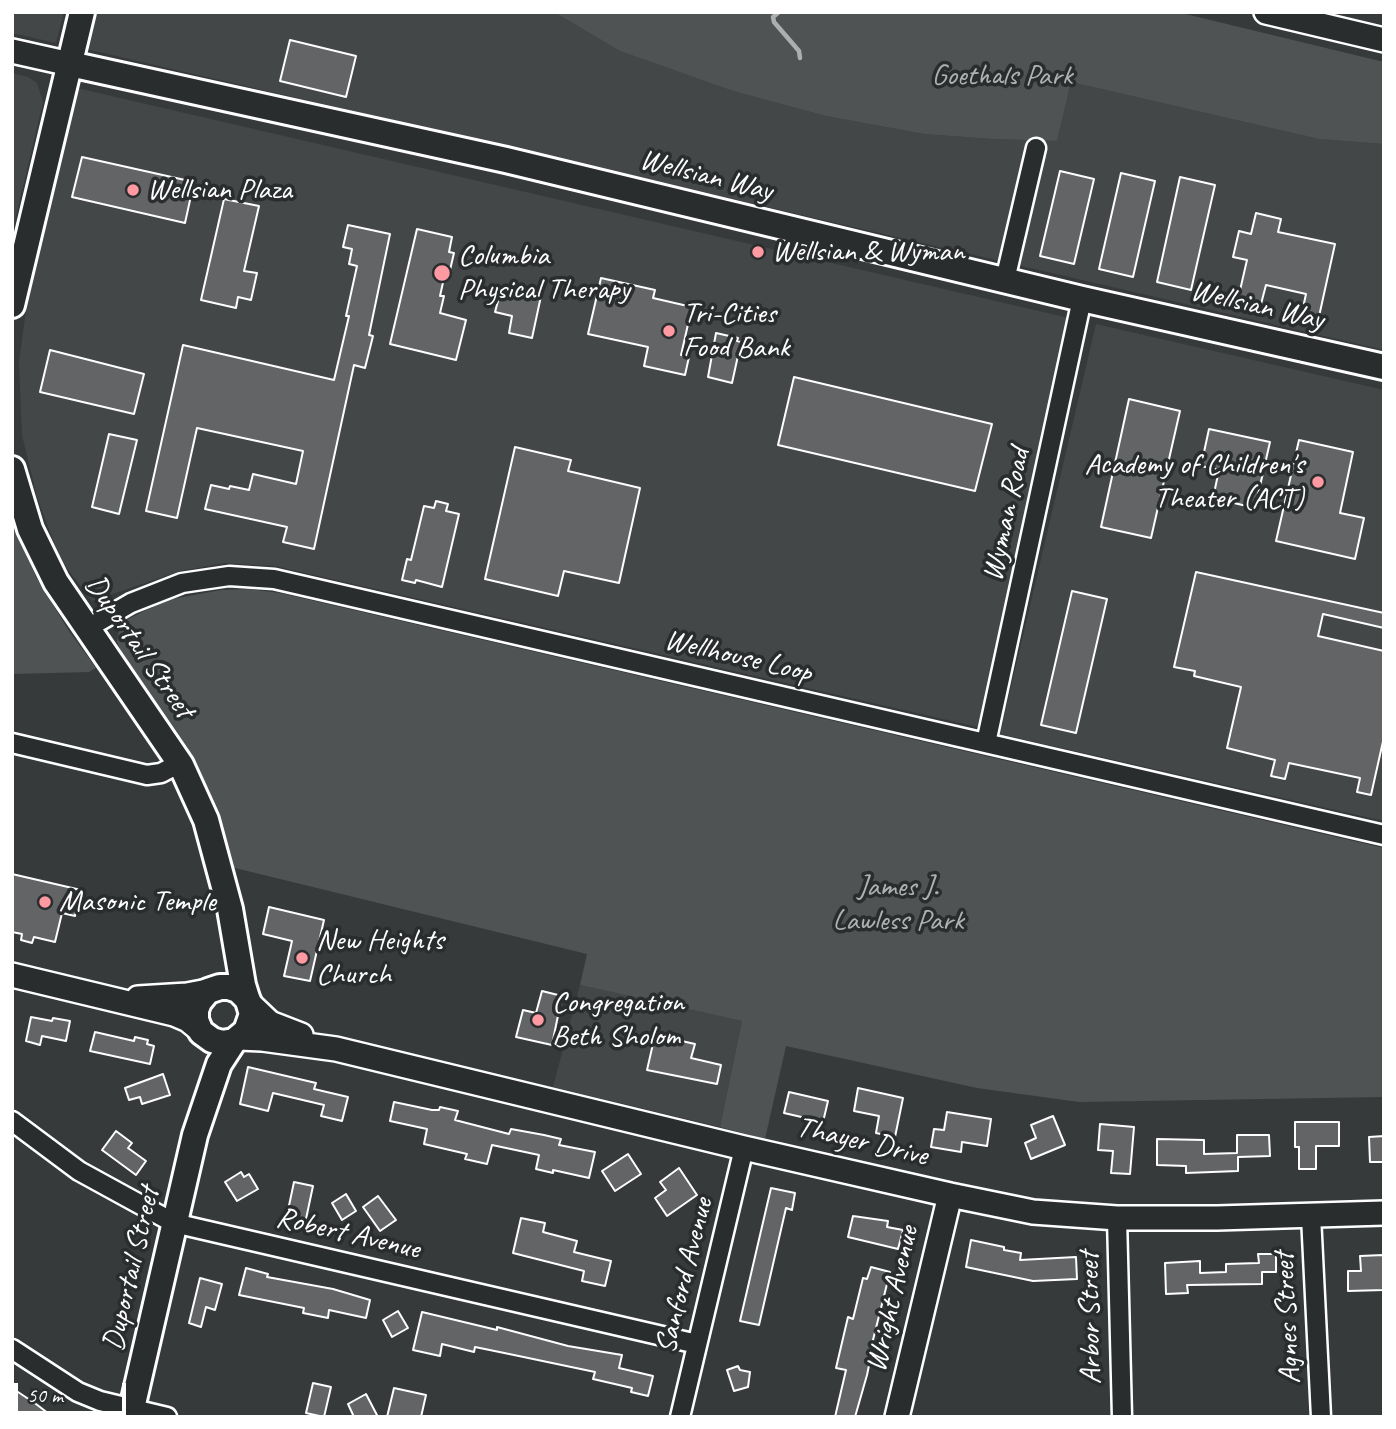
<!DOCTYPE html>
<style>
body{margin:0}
#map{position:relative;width:1396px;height:1429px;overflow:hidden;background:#373a3b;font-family:Caveat,sans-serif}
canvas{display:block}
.frame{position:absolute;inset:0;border:14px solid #fff;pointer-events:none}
.scale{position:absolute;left:14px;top:1383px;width:112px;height:32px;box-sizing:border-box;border:4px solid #fff;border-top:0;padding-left:9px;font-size:21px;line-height:24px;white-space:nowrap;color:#fff;-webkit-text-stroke:5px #2a2d2e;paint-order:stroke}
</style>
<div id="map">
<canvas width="1396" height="1429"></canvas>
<div class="frame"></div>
<div class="scale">50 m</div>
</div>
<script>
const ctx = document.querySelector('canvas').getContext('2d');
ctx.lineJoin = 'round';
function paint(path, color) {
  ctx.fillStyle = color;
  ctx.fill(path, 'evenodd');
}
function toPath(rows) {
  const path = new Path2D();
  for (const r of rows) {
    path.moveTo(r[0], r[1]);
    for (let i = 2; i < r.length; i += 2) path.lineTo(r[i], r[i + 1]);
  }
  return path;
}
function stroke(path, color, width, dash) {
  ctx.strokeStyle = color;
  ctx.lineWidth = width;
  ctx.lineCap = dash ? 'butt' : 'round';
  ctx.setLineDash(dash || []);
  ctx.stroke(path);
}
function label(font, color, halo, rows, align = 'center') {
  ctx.font = font + ' Caveat,sans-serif';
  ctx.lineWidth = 7;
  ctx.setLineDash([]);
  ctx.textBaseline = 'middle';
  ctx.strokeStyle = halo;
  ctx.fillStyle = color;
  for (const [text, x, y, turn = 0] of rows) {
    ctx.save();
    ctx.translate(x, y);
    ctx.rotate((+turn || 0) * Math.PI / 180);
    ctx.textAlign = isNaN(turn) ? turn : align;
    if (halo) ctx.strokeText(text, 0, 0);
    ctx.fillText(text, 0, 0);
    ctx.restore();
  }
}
paint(toPath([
 [12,12,64,12,56,43,12,33],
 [95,12,554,12,620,51,733,91,826,116,924,134,993,139,1057,141,1071,82,1319,139,1384,144,1384,350,86,49],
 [12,73,28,77,37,83,43,102,12,233],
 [77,88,1069,318,978,727,275,566,224,563,180,571,92,601,60,559,37,497,22,435,19,362,26,310],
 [1096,324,1384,390,1384,821,1000,734],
 [580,985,742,1021,720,1127,553,1087]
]), '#444748');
paint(toPath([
 [554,12,1177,12,1384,62,1384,144,1319,139,1071,82,1057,141,993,139,924,134,826,116,733,91,620,51],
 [12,523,36,577,69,631,96,668,89,672,12,674],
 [249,589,280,593,1384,848,1384,1097,1079,1102,977,1088,786,1046,765,1139,720,1127,742,1021,580,985,587,954,231,867,219,821,200,775,121,652,117,641,119,630,126,620,167,600,221,590]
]), '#505354');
stroke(toPath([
 [779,12,773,17,774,22,799,51,800,58]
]), '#adaeaf', 4.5);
const building = toPath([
 [290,40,356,56,346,97,280,81,290,40],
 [82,157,194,182,185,223,72,197,82,157],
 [1060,171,1094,179,1074,264,1040,256,1060,171],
 [1121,173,1155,181,1133,277,1099,269,1121,173],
 [1180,177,1215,185,1191,290,1157,282,1180,177],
 [224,199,259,206,244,271,257,273,251,300,238,297,236,308,201,300,224,199],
 [1256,213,1281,219,1278,232,1335,244,1318,321,1301,317,1306,294,1266,285,1261,304,1238,299,1247,260,1233,257,1239,231,1251,234,1256,213],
 [348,225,390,234,369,335,373,336,365,368,354,365,314,549,283,542,287,527,205,509,211,485,229,489,230,486,249,490,253,474,296,484,303,451,197,428,177,518,146,511,183,345,334,380,349,316,346,316,357,266,349,264,352,249,343,247,348,225],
 [417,229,452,237,449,252,454,253,450,270,446,269,440,296,444,296,440,313,466,320,456,360,390,344,417,229],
 [601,278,655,290,653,298,692,307,681,355,689,357,685,375,644,366,648,347,588,334,601,278],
 [502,286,541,296,532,338,509,333,512,316,495,312,502,286],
 [716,333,738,338,737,341,741,342,732,383,708,377,716,333],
 [50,350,144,374,134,414,40,392,50,350],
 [794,377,992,424,975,491,778,445,794,377],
 [1129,399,1180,411,1151,538,1101,527,1129,399],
 [1209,429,1270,442,1255,508,1213,498,1219,470,1201,466,1209,429],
 [109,434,137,440,119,514,92,507,109,434],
 [1299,440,1353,452,1340,513,1364,518,1355,559,1276,541,1299,440],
 [515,447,571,460,568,471,640,488,619,583,564,571,558,596,485,579,515,447],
 [436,501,448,504,446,511,459,514,442,587,416,580,415,583,402,580,407,559,411,560,424,506,434,508,436,501],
 [1196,572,1384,613,1384,628,1323,614,1318,636,1384,651,1384,737,1371,795,1357,792,1360,778,1289,763,1285,779,1271,776,1275,760,1227,748,1241,687,1194,676,1195,671,1174,667,1196,572],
 [1072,591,1107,599,1076,733,1041,725,1072,591],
 [12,874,81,890,75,916,62,913,55,942,34,937,32,943,21,940,22,934,12,932,12,874],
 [269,907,324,920,310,981,284,976,292,941,263,934,269,907],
 [542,991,562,996,552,1045,516,1037,523,1010,536,1013,542,991],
 [31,1017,52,1021,53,1018,70,1021,66,1041,42,1036,40,1045,26,1041,31,1017],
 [95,1032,134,1041,135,1037,148,1040,147,1044,154,1046,150,1064,90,1051,95,1032],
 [655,1035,695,1044,691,1058,721,1065,717,1084,647,1070,655,1035],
 [248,1067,316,1083,314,1089,348,1097,342,1121,321,1116,324,1105,273,1093,268,1111,240,1104,248,1067],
 [163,1074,170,1095,142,1104,140,1097,129,1100,125,1088,163,1074],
 [858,1088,903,1098,895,1137,876,1133,879,1116,854,1111,858,1088],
 [789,1092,828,1101,823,1122,784,1113,789,1092],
 [394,1102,432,1110,439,1110,440,1107,458,1111,455,1120,509,1134,511,1129,544,1135,561,1139,559,1145,595,1152,589,1178,553,1170,553,1173,536,1169,539,1155,492,1145,487,1164,465,1159,467,1154,424,1144,427,1129,390,1121,394,1102],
 [947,1112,991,1119,987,1146,962,1142,961,1152,931,1147,934,1129,944,1130,947,1112],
 [1053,1116,1065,1145,1031,1159,1025,1143,1036,1138,1031,1125,1053,1116],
 [1295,1122,1339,1122,1339,1146,1316,1146,1316,1169,1299,1169,1299,1147,1295,1147,1295,1122],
 [1100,1124,1134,1127,1130,1174,1111,1173,1113,1151,1098,1150,1100,1124],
 [116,1131,132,1143,128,1148,146,1161,136,1175,102,1150,116,1131],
 [1237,1135,1269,1135,1270,1156,1238,1157,1238,1171,1186,1173,1186,1166,1157,1165,1157,1139,1204,1140,1204,1154,1237,1153,1237,1135],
 [1384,1136,1384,1162,1370,1162,1369,1137,1384,1136],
 [628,1154,641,1174,615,1191,602,1171,628,1154],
 [679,1168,697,1195,667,1216,655,1198,666,1190,660,1182,679,1168],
 [241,1172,244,1177,249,1174,258,1189,237,1201,225,1182,241,1172],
 [294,1182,313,1186,306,1219,287,1215,294,1182],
 [771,1188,795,1193,792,1210,786,1208,759,1325,740,1321,771,1188],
 [346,1194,356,1211,342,1220,332,1203,346,1194],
 [378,1196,396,1220,380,1231,363,1207,378,1196],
 [853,1216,888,1221,887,1227,903,1230,898,1249,848,1237,853,1216],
 [521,1218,545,1223,543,1232,577,1241,574,1252,611,1261,605,1286,582,1281,584,1271,513,1253,521,1218],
 [971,1240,1004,1247,1004,1250,1021,1253,1020,1260,1076,1257,1077,1279,1033,1281,966,1267,971,1240],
 [1258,1254,1276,1254,1276,1272,1262,1272,1262,1284,1187,1285,1188,1293,1166,1294,1165,1263,1200,1261,1200,1273,1226,1272,1226,1264,1259,1263,1258,1254],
 [1383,1255,1384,1290,1348,1291,1348,1271,1361,1271,1360,1256,1383,1255],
 [871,1267,890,1272,869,1356,871,1356,867,1375,855,1417,835,1417,846,1370,836,1368,848,1317,853,1319,863,1278,867,1279,871,1267],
 [246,1268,268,1274,267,1277,333,1289,370,1300,366,1318,329,1310,328,1318,303,1313,304,1308,239,1295,246,1268],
 [200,1278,222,1284,215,1310,206,1307,201,1327,189,1323,200,1278],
 [398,1311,408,1328,392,1337,383,1320,398,1311],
 [422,1312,497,1330,497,1327,568,1346,622,1355,619,1368,653,1376,648,1396,631,1392,632,1388,593,1379,595,1372,514,1355,475,1347,474,1352,442,1344,440,1356,413,1350,422,1312],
 [738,1366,740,1370,750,1372,748,1387,734,1391,727,1370,738,1366],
 [313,1383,331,1387,324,1417,306,1413,313,1383],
 [12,1388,36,1404,53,1417,19,1417,12,1412,12,1388],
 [394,1388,426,1395,421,1417,387,1417,394,1388],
 [366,1394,378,1417,354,1417,348,1404,366,1394]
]);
paint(building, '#636465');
stroke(building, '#fff', 2);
const minor = toPath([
 [1005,280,1036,148],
 [86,629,131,603,182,583,229,576,274,579,1384,835],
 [12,743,147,775,161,773,180,763],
 [986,743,1082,299],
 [12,1121,79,1171,174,1223,697,1344],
 [1311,1216,1321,1417],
 [1117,1218,1122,1417],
 [12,1349,78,1392,100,1401,167,1417],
 [680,1417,744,1148]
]);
const tertiary = toPath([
 [1266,12,1384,40],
 [12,51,70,64],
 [12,975,174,1014,188,1020,199,1029],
 [138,998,187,995,208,991],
 [250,1004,270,1023,301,1035],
 [239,1038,262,1039,336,1049,744,1148,950,1195,1033,1212,1117,1218,1217,1218,1384,1213],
 [897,1417,950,1195]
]);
const secondary = toPath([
 [70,64,506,160,1082,299,1384,367],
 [12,305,82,12],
 [12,469,30,529,56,582,181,765,206,820,230,909,243,985,252,1014,246,1031,234,1041,222,1043,212,1040,201,1032,196,1020,196,1010,199,1002,208,991,220,987,229,987,238,990,248,1000],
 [130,1417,195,1135,219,1064,234,1041]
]);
stroke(minor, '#fff', 23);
stroke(tertiary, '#fff', 28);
stroke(secondary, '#fff', 30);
stroke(minor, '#2a2d2e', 18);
stroke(tertiary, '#2a2d2e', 23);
stroke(secondary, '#2a2d2e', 24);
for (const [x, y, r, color] of [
 [133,190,7,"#ff9aa2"],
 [758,252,7,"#ff9aa2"],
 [442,273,9,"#ff9aa2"],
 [669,331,7,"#ff9aa2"],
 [1318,482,7,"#ff9aa2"],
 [45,902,7,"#ff9aa2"],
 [302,958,7,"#ff9aa2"],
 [538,1020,7,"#ff9aa2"]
]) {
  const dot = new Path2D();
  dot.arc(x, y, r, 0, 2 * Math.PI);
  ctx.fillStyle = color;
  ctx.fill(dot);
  stroke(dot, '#2a2d2e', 2.5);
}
label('30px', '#b0b2b2', '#2a2d2e', [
 ["Goethals Park",1002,76],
 ["James J.",898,887],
 ["Lawless Park",898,921]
]);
label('30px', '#fff', '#2a2d2e', [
 ["Wellsian Way",706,176,14],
 ["Wellsian Way",1257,306,13],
 ["Wyman Road",1007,515,-78],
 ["Duportail Street",139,647,55],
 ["Wellhouse Loop",738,657,13],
 ["Thayer Drive",862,1142,13],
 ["Robert Avenue",348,1234,13],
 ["Duportail Street",132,1269,-77],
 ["Sanford Avenue",685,1276,-76],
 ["Wright Avenue",893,1299,-77],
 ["Arbor Street",1091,1318,-91],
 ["Agnes Street",1288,1318,-93]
]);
label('30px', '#fff', '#2a2d2e', [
 ["Wellsian Plaza",147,190],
 ["Wellsian & Wyman",772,252],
 ["Columbia",458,256],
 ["Physical Therapy",458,290],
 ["Tri-Cities",683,314],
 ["Food Bank",683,348],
 ["Academy of Children's",1304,465,"right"],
 ["Theater (ACT)",1304,499,"right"],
 ["Masonic Temple",59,902],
 ["New Heights",316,941],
 ["Church",316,975],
 ["Congregation",552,1003],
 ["Beth Sholom",552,1037]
], 'left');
</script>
